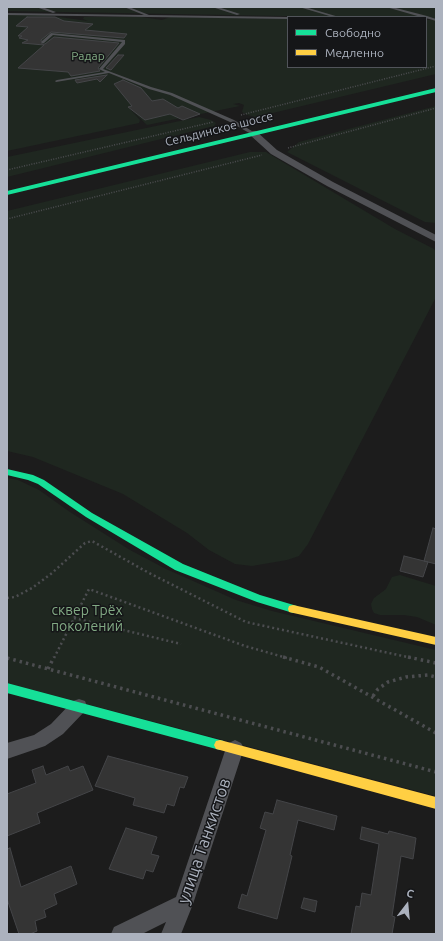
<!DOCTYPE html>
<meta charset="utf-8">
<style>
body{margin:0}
#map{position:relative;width:443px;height:941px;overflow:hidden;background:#1c1c1c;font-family:Ubuntu,sans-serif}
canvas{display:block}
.frame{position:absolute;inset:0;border:8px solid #acb2be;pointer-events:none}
.legend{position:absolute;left:287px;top:16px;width:140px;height:52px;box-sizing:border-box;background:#151618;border:1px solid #51545a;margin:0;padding:5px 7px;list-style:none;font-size:12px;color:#acb2be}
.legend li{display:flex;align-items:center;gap:8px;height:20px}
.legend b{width:20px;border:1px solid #51545a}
.north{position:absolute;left:387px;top:885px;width:40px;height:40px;-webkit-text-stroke:3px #151618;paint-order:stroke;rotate:16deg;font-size:11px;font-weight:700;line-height:16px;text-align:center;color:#acb2be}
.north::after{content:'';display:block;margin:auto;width:14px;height:18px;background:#acb2be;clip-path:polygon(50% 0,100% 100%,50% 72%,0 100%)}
</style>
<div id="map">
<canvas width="443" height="941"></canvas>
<div class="frame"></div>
<ul class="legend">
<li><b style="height:5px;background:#16e098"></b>Свободно</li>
<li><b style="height:5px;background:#ffcf43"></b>Медленно</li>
</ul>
<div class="north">С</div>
</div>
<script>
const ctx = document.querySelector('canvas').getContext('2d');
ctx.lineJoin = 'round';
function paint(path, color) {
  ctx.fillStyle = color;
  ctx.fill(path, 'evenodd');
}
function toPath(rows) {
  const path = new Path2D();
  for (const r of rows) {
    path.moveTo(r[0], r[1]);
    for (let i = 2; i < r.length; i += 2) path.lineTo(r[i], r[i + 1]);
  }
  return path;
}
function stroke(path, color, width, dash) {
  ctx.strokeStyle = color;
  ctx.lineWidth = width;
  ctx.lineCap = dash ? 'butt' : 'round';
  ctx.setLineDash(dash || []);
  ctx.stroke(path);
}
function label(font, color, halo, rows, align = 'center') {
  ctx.font = font + ' Ubuntu,sans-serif';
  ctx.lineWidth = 3;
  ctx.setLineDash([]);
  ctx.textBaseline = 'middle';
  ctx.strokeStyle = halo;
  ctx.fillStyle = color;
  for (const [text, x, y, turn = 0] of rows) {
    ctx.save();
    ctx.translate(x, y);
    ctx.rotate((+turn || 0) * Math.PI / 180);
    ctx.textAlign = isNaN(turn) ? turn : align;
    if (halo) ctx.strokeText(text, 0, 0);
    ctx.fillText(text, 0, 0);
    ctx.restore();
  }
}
paint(toPath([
 [7,7,436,7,436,19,426,19,426,17,337,17,7,11],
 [7,13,45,15,88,21,83,19,84,17,142,17,162,20,170,17,288,19,288,67,426,67,426,20,436,20,436,74,256,117,247,115,242,112,244,105,239,103,233,104,240,106,147,125,128,107,140,120,139,123,7,151],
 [436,106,436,223,425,222,287,152,299,142],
 [199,117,211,120,216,123,214,126,7,177,7,157],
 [250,152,266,152,395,229,434,249,436,252,436,297,308,544,299,556,287,560,252,566,235,564,209,550,187,533,123,494,33,457,7,451,7,211],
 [7,478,18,480,39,490,70,512,130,550,166,569,236,600,272,611,436,650,436,796,7,683],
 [400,575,436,586,436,625,417,617,404,615,380,615,374,613,372,609,371,604,374,598,386,589,392,577]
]), '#1f2720');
const building = toPath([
 [27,17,55,17,64,21,93,24,85,30,127,34,124,38,51,32,41,40,42,44,45,44,54,37,119,43,98,68,100,71,71,76,68,72,18,68,44,45,22,43,28,40,19,38,22,36,18,36,28,27,16,26,27,17],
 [118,55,124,55,111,70,106,68,118,55],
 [107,75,100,82,97,79,77,83,75,80,107,75],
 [123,80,141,88,152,101,163,99,178,108,182,106,200,114,183,120,170,114,145,120,128,107,132,106,114,84,123,80],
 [433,528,436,529,436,564,424,561,433,528],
 [404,556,428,562,423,577,400,571,404,556],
 [108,756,188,777,184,788,180,787,174,806,167,804,164,813,133,805,135,798,95,786,108,756],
 [43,766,46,775,68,766,70,771,83,766,93,790,37,813,40,823,7,836,7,794,36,783,32,770,43,766],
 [277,800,337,816,334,830,298,820,290,855,292,856,277,919,238,908,242,894,247,896,256,865,266,830,260,828,265,812,273,814,277,800],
 [362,827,388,834,389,831,416,838,413,859,401,856,392,916,395,917,392,934,351,934,356,906,360,907,362,893,371,895,379,844,360,839,362,827],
 [126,828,157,837,151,854,159,856,153,872,146,870,143,879,109,869,126,828],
 [10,848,21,887,71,866,77,884,54,894,57,904,44,910,46,917,35,921,37,931,30,934,19,934,7,899,7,849,10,848],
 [304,898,317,901,315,912,301,908,304,898]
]);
paint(building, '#343434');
stroke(building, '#444548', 1);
stroke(toPath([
 [241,115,436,66],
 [288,148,436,108],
 [7,170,213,122],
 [7,219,262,155]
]), '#4c4d50', 1.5, [1, 1.5]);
stroke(toPath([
 [7,598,15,597,32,588,52,573,85,543,92,541,149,573,246,622,412,658],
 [74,618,181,644],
 [54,658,89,589,245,646,287,658]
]), '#4c4d50', 2.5, [2, 3]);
stroke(toPath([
 [283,657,319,667,436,733],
 [408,657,436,663],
 [7,658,436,772],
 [48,669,54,657],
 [373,696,378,689,388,682,406,677,428,675,436,677]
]), '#4c4d50', 3.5, [2.5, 4]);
paint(toPath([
 [36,7,42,7,56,12,53,13,36,7],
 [124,7,129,7,149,15,288,17,288,19,7,15,7,13,144,15,124,7],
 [212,7,218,7,240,14,237,15,212,7],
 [299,7,305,7,339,17,333,17,299,7],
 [386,7,392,7,427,16,436,19,436,21,426,18,426,17,421,17,386,7],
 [51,33,125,40,125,44,103,69,151,87,172,93,234,120,255,133,251,134,230,122,170,95,149,89,109,73,56,82,55,81,57,80,105,72,99,69,122,42,53,35,44,43,42,43,42,41,51,33]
]), '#505155');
paint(toPath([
 [250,131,256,131,277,150,333,182,436,235,436,242,327,186,271,154,250,135,250,131],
 [79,699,85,701,87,706,85,711,63,734,45,746,7,759,7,743,34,735,51,724,73,701,79,699],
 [235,740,241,743,244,748,193,904,181,934,161,934,166,922,142,934,111,934,114,927,176,897,226,748,229,743,235,740]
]), '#505155');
paint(toPath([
 [436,88,436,92,7,195,7,191,436,88],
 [7,469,33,475,44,480,92,513,183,564,260,595,297,606,298,609,297,612,293,613,257,602,175,570,86,517,38,484,28,480,7,475,7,469],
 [7,683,220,740,224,741,226,745,224,749,220,750,7,693,7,683]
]), '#16e098');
paint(toPath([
 [293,605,436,637,436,645,289,612,288,609,289,606,293,605],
 [220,740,436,797,436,809,220,750,216,749,214,745,216,741,220,740]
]), '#ffcf43');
label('12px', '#82aa84', '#151618', [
 ["Радар",88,56]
]);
label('12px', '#acb2be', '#151618', [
 ["Сельдинское шоссе",219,129,-14]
]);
label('14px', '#82aa84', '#151618', [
 ["сквер Трёх",87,610],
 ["поколений",87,626]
]);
label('17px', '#acb2be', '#151618', [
 ["улица Танкистов",204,841,-71]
]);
</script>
